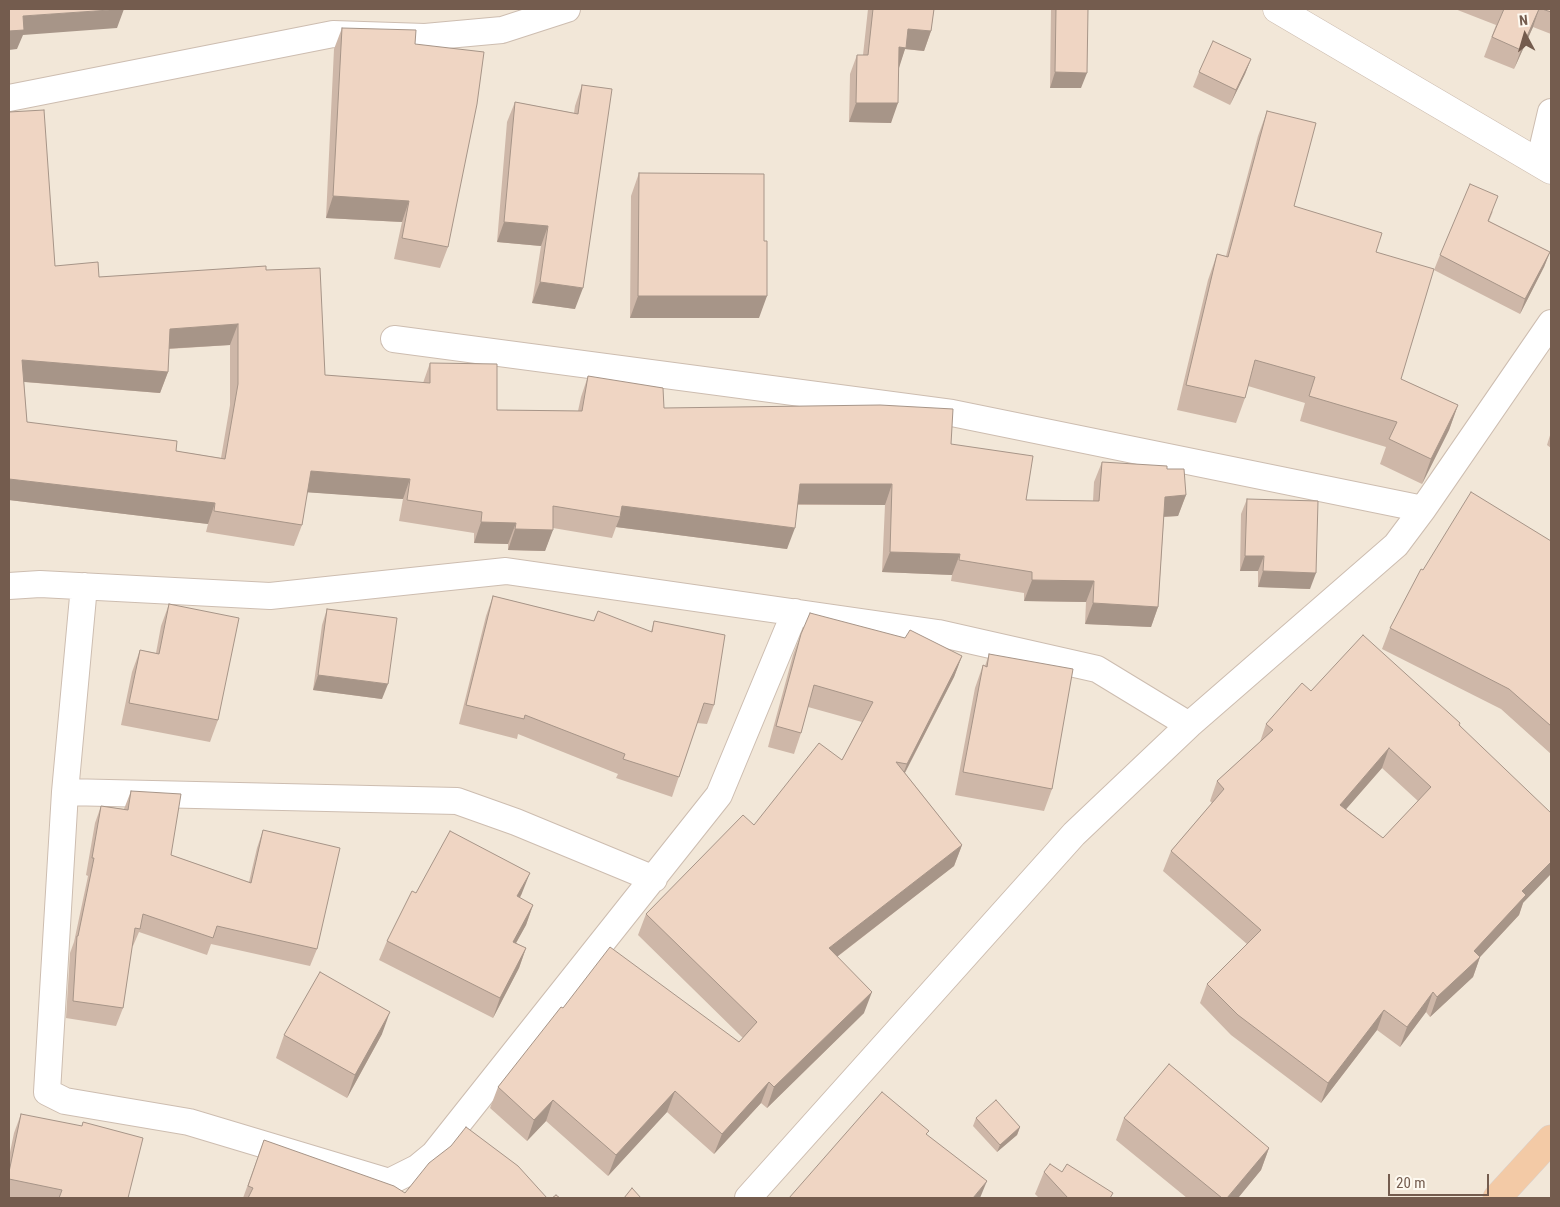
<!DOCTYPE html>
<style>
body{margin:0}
#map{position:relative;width:1560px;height:1207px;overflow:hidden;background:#fbf5ea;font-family:"Roboto Condensed",sans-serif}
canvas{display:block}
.frame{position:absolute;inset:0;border:10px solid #745c4e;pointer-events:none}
.north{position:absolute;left:1500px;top:10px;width:50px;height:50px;-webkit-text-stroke:4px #fef9f0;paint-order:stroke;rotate:354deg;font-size:14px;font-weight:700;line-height:20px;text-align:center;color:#745c4e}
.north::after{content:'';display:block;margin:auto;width:18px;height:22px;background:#745c4e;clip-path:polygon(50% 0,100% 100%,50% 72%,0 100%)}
.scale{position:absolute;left:1388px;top:1174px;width:101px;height:22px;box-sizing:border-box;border:2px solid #745c4e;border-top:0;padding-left:6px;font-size:15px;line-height:18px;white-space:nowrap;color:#745c4e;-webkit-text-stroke:4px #fef9f0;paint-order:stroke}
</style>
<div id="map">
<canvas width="1560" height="1207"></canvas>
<div class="frame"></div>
<div class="north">N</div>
<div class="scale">20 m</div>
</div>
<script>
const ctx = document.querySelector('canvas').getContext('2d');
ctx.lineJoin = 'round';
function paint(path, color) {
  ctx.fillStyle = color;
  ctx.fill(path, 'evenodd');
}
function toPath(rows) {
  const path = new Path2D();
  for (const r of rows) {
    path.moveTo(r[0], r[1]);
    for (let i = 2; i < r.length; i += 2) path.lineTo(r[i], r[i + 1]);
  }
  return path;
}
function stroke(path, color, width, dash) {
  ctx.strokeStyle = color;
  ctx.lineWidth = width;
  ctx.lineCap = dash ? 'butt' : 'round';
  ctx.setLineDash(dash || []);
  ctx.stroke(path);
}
paint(toPath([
 [9,9,1551,9,1551,1198,9,1198]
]), '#f2e7d8');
const minor = toPath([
 [9,98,333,34,425,37,502,30,567,9],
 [1539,163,1551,112],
 [394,339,952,413,1423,509],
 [9,586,40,584,270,596,506,571,938,633,1097,669,1189,725],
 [84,586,65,792,457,801,516,822,654,879],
 [65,792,47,1092,65,1101,189,1122,389,1182,417,1168,434,1154,719,795,795,612],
 [748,1198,1074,834,1189,725,1396,545,1423,509,1551,323]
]);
const tertiary = toPath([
 [1277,9,1551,170]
]);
const trunk = toPath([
 [1497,1198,1551,1139]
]);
stroke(minor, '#cdbdb0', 28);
stroke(tertiary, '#cdbdb0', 29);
stroke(trunk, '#d8d1cd', 29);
stroke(minor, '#fff', 26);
stroke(tertiary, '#fff', 28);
stroke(trunk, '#f3caa6', 28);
paint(toPath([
 [868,9,934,9,931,31,924,51,905,49,899,66,891,123,849,122,850,74,857,55,863,55],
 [1051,9,1088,9,1081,88,1050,88],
 [1455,9,1551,9,1551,34,1533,27,1514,69,1484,57,1496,25],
 [342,28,415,44,448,247,440,268,394,259,402,222,326,218,334,49],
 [1251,59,1245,74,1230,105,1193,87,1199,72],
 [582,85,575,309,532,303,541,246,497,242,507,122,515,102,574,113,575,106],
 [1267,111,1294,206,1376,252,1401,379,1458,405,1449,430,1422,484,1380,464,1386,447,1300,421,1305,403,1248,386,1245,398,1236,423,1177,410,1208,280,1217,254,1226,256,1258,136],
 [9,112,55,266,99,277,266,270,325,375,423,383,430,363,497,410,578,411,581,397,588,376,664,408,951,444,1026,500,1093,501,1094,482,1102,462,1167,469,1186,495,1178,516,1164,517,1158,607,1151,627,1085,624,1086,602,1024,601,1024,593,951,581,952,575,882,572,885,505,798,505,787,549,616,527,612,538,553,528,545,551,508,550,508,544,474,543,474,533,399,521,403,499,307,492,302,525,294,546,206,532,208,524,9,500],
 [230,345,230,405,221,458,176,451,27,422,24,382,160,393,168,372,169,349],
 [639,173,759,318,630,318,631,196],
 [1493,211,1489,221,1550,252,1544,267,1520,314,1434,270,1440,255],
 [1551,432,1551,448,1547,445],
 [1247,499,1310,589,1258,587,1258,571,1240,571,1241,514],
 [1551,541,1551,754,1501,709,1382,649,1390,628,1423,570],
 [493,596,594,621,651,632,654,621,714,705,707,724,697,723,672,797,616,778,618,774,518,734,517,739,459,724,486,616],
 [169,604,218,720,210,742,121,725,132,672,140,650,156,653,161,626],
 [327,609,382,699,313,690,322,625],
 [801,634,962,656,954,677,905,773,962,845,954,866,837,957,864,1013,767,1108,761,1103,714,1154,667,1112,608,1176,546,1121,527,1141,490,1108,498,1087,563,1008,739,1042,743,1038,638,935,646,914,754,825,842,760,862,722,808,707,801,733,794,754,768,747,793,655],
 [989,654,1052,789,1044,811,955,795,975,688,983,665,985,666],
 [1311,691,1460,725,1523,903,1519,915,1480,957,1473,977,1430,1017,1426,1012,1400,1047,1377,1030,1321,1103,1231,1035,1200,1003,1207,984,1247,944,1163,871,1171,851,1212,803,1210,801,1217,781,1260,742,1266,724],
 [1382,768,1418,801,1383,838,1346,809],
 [131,791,171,855,249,882,257,848,263,830,317,949,310,966,211,944,207,955,139,932,133,946,132,946,123,1008,116,1026,66,1018,70,953,74,942,88,876,86,875,95,823,101,806,124,809],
 [522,893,520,898,533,905,526,925,516,943,526,948,519,968,493,1018,379,960,387,941],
 [382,1034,347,1098,276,1058,284,1035],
 [21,1114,128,1198,9,1198,9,1157,14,1133],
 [976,1118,1020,1127,1017,1135,997,1152,973,1126],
 [1124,1118,1269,1148,1261,1170,1238,1198,1187,1198,1116,1140],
 [264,1140,405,1193,547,1198,243,1198],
 [1044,1172,1062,1172,1111,1198,1039,1198,1035,1194]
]), '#ceb7a8');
paint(toPath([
 [124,9,117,28,23,35,17,49,9,50,9,31,23,16],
 [1539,9,1533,27,1514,69,1521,50],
 [908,29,931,31,924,51,905,49,899,68,899,47],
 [1251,59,1245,74,1230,105,1236,90],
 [1055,72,1087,73,1081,88,1050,88],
 [856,103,898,103,891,123,849,122],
 [333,196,409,201,402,222,326,218],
 [504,222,548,226,541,246,497,242],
 [1550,252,1544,267,1520,314,1525,299],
 [540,282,583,288,575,309,532,303],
 [638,296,767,296,759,318,630,318],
 [238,324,230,345,162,349,170,329],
 [22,360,168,372,160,393,14,381],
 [1458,405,1449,430,1422,484,1431,459],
 [311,471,410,479,403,499,303,492],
 [9,479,215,503,208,524,9,500],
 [800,484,892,484,885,505,793,504],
 [1186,495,1178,516,1158,517,1165,497],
 [622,506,795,528,787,549,616,527,620,517],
 [481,522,516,523,508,544,474,543],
 [515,529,553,530,545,551,508,550],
 [890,552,960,554,952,575,882,572],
 [1245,556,1264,556,1258,571,1240,571],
 [1263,571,1316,573,1310,589,1258,587],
 [1032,580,1094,581,1086,602,1024,601],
 [1093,603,1158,607,1151,627,1085,624],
 [962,656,954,677,899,784,907,764],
 [318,675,388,684,382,699,313,690],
 [1389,748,1382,768,1333,824,1340,805],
 [962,845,954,866,821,969,829,948],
 [1551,862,1551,874,1523,903,1519,915,1480,957,1473,977,1430,1017,1437,997,1522,891],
 [530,873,522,893,510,916,517,896],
 [533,905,526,925,506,961,513,942],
 [526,948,519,968,493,1018,500,998],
 [872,992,864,1013,767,1108,774,1087],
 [1433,992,1426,1012,1400,1047,1407,1027],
 [1384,1010,1377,1030,1321,1103,1328,1083],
 [390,1012,382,1034,347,1098,355,1075],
 [769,1082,761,1103,714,1154,722,1134],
 [675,1091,667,1112,608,1176,616,1155],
 [553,1100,546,1121,527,1141,534,1120],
 [1020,1127,1017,1135,997,1152,1000,1145],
 [1269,1148,1261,1170,1238,1198,1227,1198],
 [987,1181,980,1198,973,1198]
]), '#a79588');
const building = toPath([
 [9,9,124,9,23,16,24,30,9,31,9,9],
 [873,9,934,9,931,31,908,29,906,48,899,47,898,103,856,103,857,55,868,55,873,9],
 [1056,9,1088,9,1087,73,1055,72,1056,9],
 [1504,9,1539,9,1521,50,1492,37,1504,9],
 [1542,9,1551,9,1551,12,1542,9],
 [342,28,416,30,415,44,484,52,477,104,448,247,402,238,409,201,333,196,342,28],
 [1213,41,1251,59,1236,90,1199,72,1213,41],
 [582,85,612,89,583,288,540,282,548,226,504,222,515,102,578,114,582,85],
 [44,110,55,266,98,262,99,277,266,266,266,270,320,268,325,375,430,383,430,363,497,364,497,410,582,411,588,376,663,388,664,408,880,405,953,409,951,444,1033,456,1026,500,1099,501,1102,462,1167,466,1167,469,1184,469,1186,495,1165,497,1158,607,1093,603,1094,581,1032,580,1032,572,959,560,960,554,890,552,892,484,800,484,795,528,622,506,620,517,553,506,553,530,515,529,516,523,481,522,482,512,407,500,410,479,311,471,302,525,214,511,215,503,9,479,9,112,44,110],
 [238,324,238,384,225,459,176,451,177,441,27,422,22,360,168,372,170,329,238,324],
 [1267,111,1316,123,1294,206,1382,233,1376,252,1434,269,1401,379,1458,405,1431,459,1389,439,1397,422,1309,396,1315,377,1255,360,1245,398,1186,385,1217,254,1228,257,1267,111],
 [639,173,764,174,764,241,767,241,767,296,638,296,639,173],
 [1470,184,1498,196,1488,221,1550,252,1525,299,1440,255,1470,184],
 [1471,492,1551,541,1551,726,1509,689,1390,628,1421,569,1423,570,1471,492],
 [1247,499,1318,501,1316,573,1263,571,1264,556,1245,556,1247,499],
 [493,596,594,621,598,611,652,632,654,621,725,635,714,705,704,703,679,777,623,759,625,754,525,715,524,719,466,705,493,596],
 [169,604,239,618,218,720,129,703,140,650,159,654,169,604],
 [327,609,397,618,388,684,318,675,327,609],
 [810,613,905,638,910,630,962,656,907,764,896,762,962,845,829,948,872,992,774,1087,769,1082,722,1134,675,1091,616,1155,553,1100,534,1120,498,1087,561,1007,563,1008,610,947,739,1042,757,1022,646,914,743,815,754,825,819,743,842,760,873,702,814,685,801,733,776,726,801,634,810,613],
 [1363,635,1460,723,1459,725,1551,813,1551,862,1522,891,1526,895,1474,951,1480,957,1437,997,1433,992,1407,1027,1384,1010,1328,1083,1238,1015,1207,984,1261,930,1171,851,1224,789,1217,781,1273,730,1266,724,1302,683,1311,691,1363,635],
 [1389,748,1431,787,1383,838,1340,805,1389,748],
 [989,654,1073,669,1052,789,963,772,983,665,987,667,989,654],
 [131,791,181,794,171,855,251,883,263,830,340,848,317,949,217,926,213,938,143,914,140,929,135,928,123,1008,73,1001,77,936,78,936,94,858,92,858,101,806,128,810,131,791],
 [450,831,530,873,517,896,533,905,513,942,526,948,500,998,387,941,412,891,416,893,450,831],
 [320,972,390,1012,355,1075,284,1035,320,972],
 [1169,1064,1269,1148,1227,1198,1222,1198,1124,1118,1169,1064],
 [882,1092,929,1131,926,1134,987,1181,973,1198,789,1198,882,1092],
 [996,1100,1020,1127,1000,1145,976,1118,996,1100],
 [21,1114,82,1126,83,1122,143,1138,128,1198,59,1198,62,1190,9,1179,9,1172,21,1114],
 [466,1127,518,1166,547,1198,248,1198,253,1188,248,1186,264,1140,394,1186,405,1193,429,1163,451,1146,466,1127],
 [1050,1164,1062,1172,1067,1164,1113,1193,1110,1198,1068,1198,1044,1172,1050,1164],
 [632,1188,641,1198,624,1198,632,1188],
 [556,1195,560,1198,552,1198,556,1195]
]);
paint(building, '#efd5c3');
stroke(building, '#a79588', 1);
</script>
